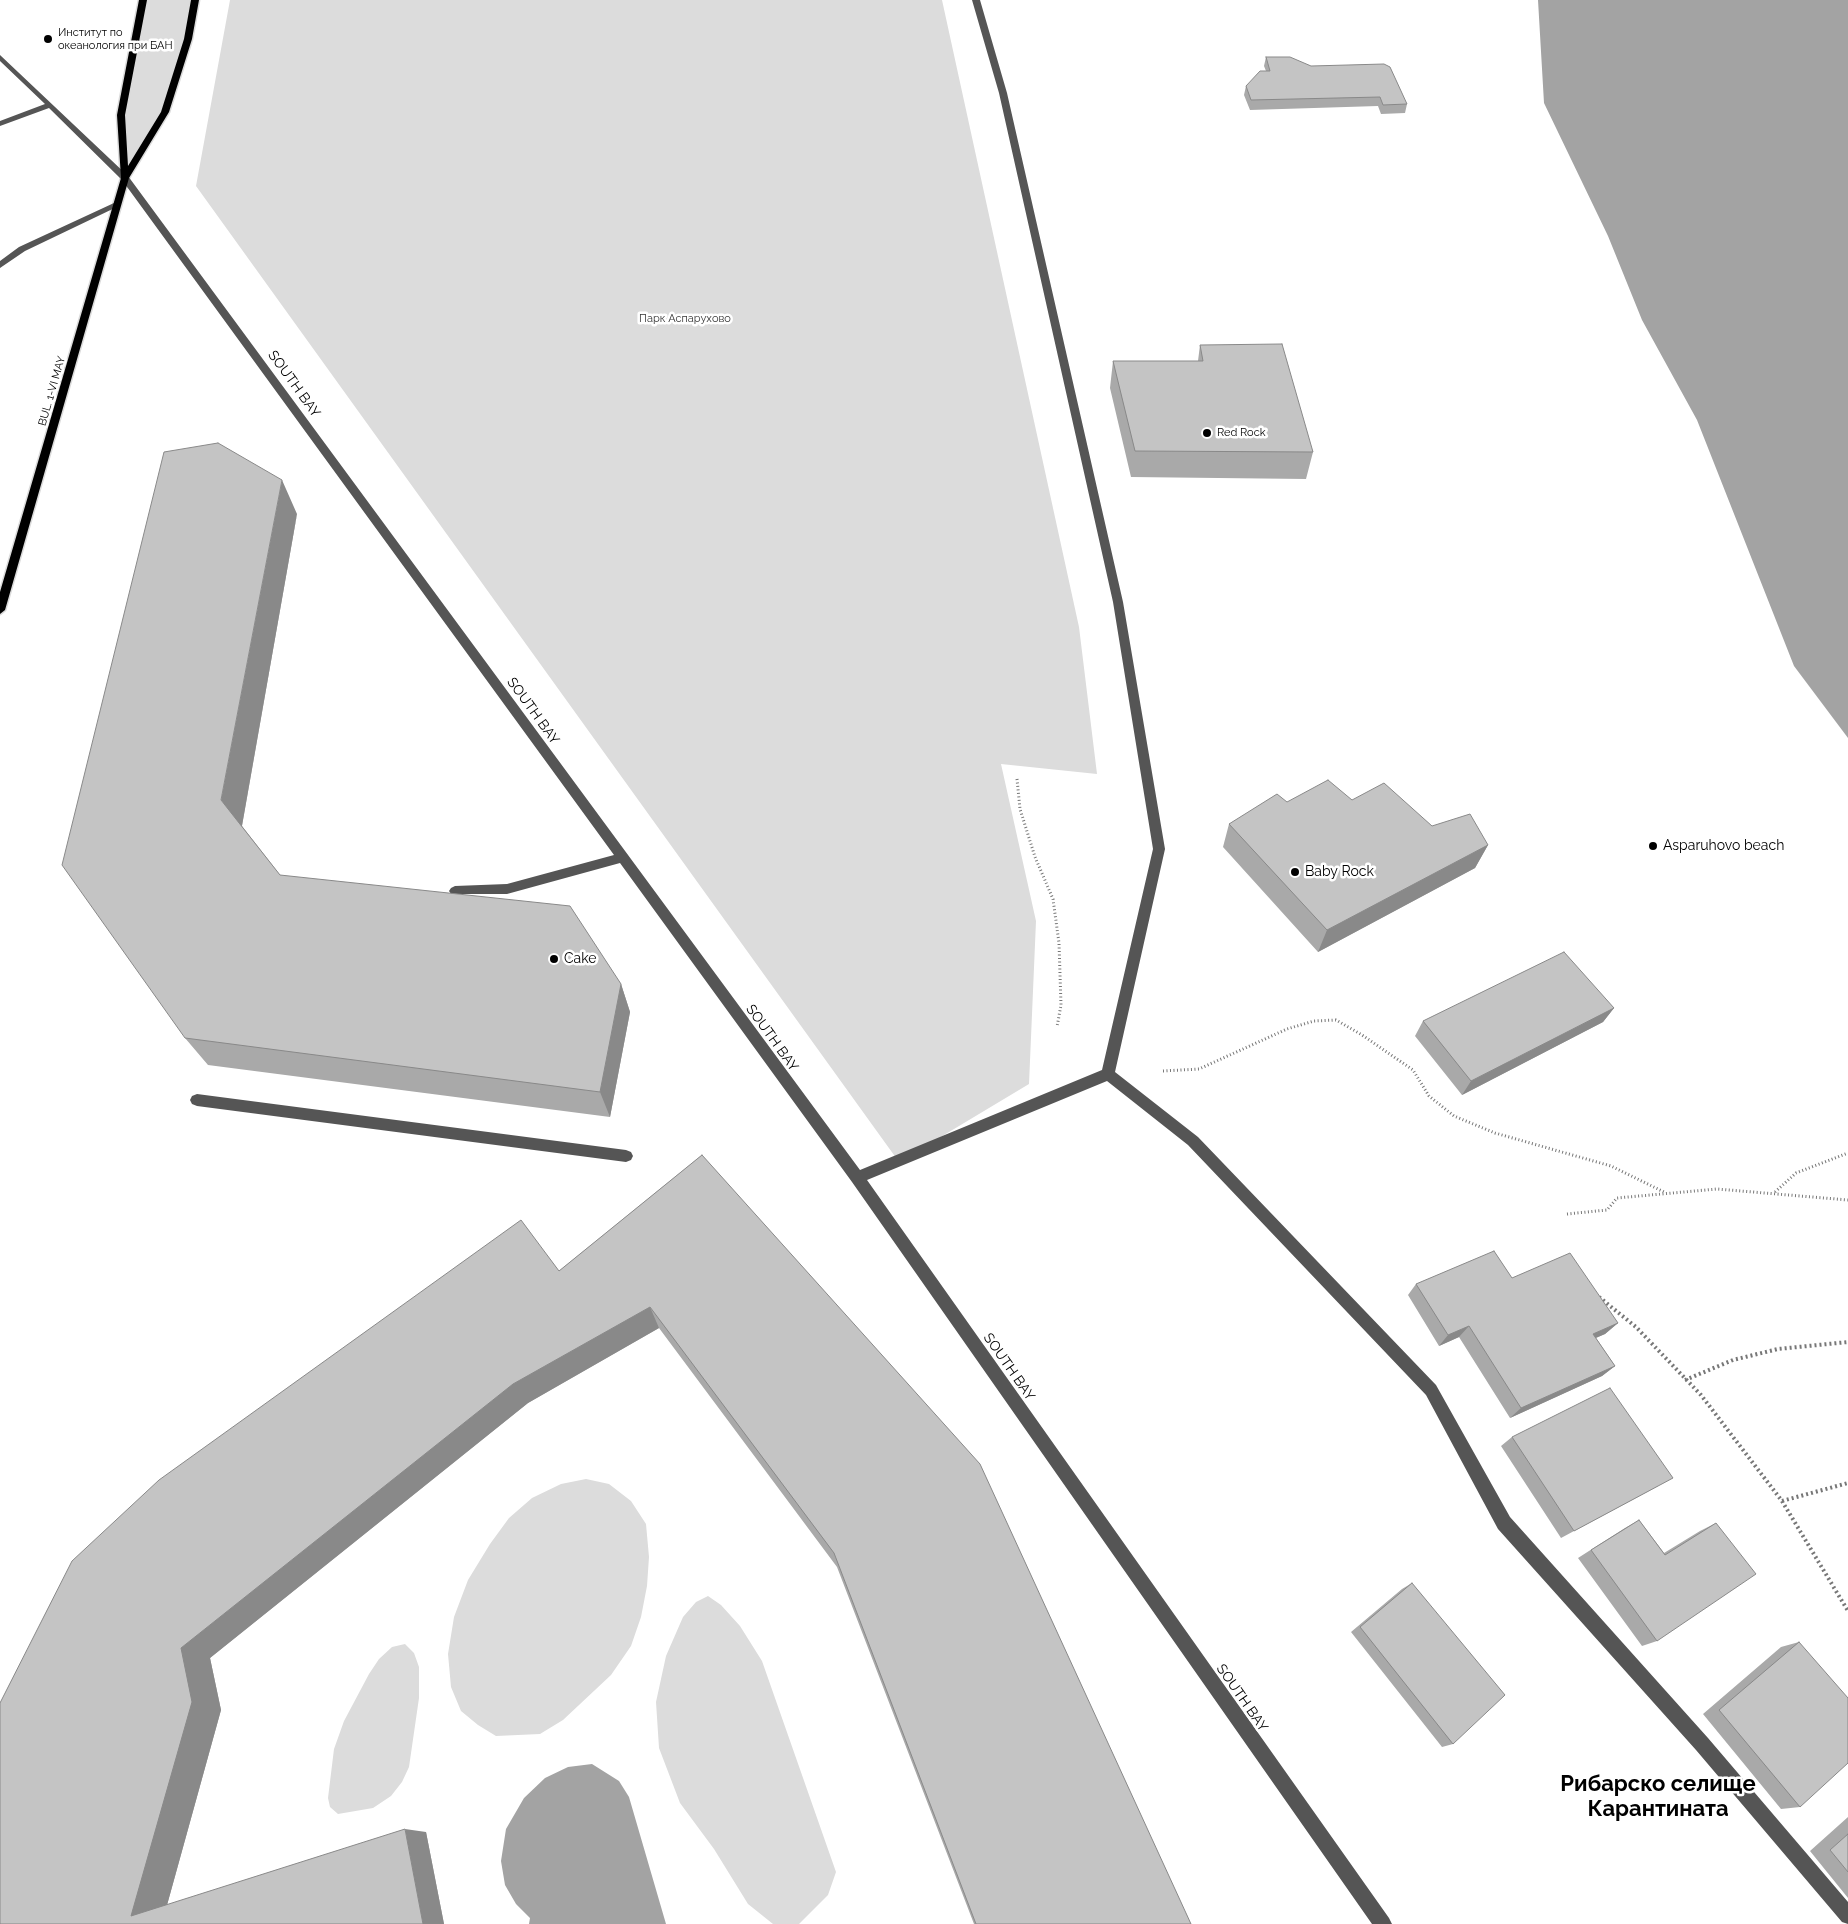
<!DOCTYPE html>
<meta charset="utf-8">
<style>
body{margin:0}
canvas{display:block;background:#fff}
</style>
<canvas width="1848" height="1924"></canvas>
<script>
const ctx = document.querySelector('canvas').getContext('2d');
ctx.lineJoin = 'round';
function paint(path, color) {
  ctx.fillStyle = color;
  ctx.fill(path, 'evenodd');
}
function toPath(rows) {
  const path = new Path2D();
  for (const r of rows) {
    path.moveTo(r[0], r[1]);
    for (let i = 2; i < r.length; i += 2) path.lineTo(r[i], r[i + 1]);
  }
  return path;
}
function stroke(path, color, width, dash) {
  ctx.strokeStyle = color;
  ctx.lineWidth = width;
  ctx.lineCap = dash ? 'butt' : 'round';
  ctx.setLineDash(dash || []);
  ctx.stroke(path);
}
function label(font, color, halo, rows, align = 'center') {
  ctx.font = font + ' Raleway,sans-serif';
  ctx.lineWidth = 5;
  ctx.setLineDash([]);
  ctx.textBaseline = 'middle';
  ctx.strokeStyle = halo;
  ctx.fillStyle = color;
  for (const [text, x, y, turn = 0] of rows) {
    ctx.save();
    ctx.translate(x, y);
    ctx.rotate((+turn || 0) * Math.PI / 180);
    ctx.textAlign = isNaN(turn) ? turn : align;
    if (halo) ctx.strokeText(text, 0, 0);
    ctx.fillText(text, 0, 0);
    ctx.restore();
  }
}
paint(toPath([
 [142,0,195,0,165,112,125,178,121,115],
 [230,0,942,0,1079,627,1097,774,1001,764,1036,921,1029,1084,899,1162,196,186],
 [586,1479,609,1484,631,1501,646,1524,649,1557,647,1586,641,1617,631,1646,611,1675,563,1720,540,1734,496,1736,478,1725,461,1711,451,1687,448,1654,454,1617,468,1580,490,1544,509,1518,532,1498,561,1484],
 [708,1596,721,1605,740,1626,762,1661,836,1872,828,1895,799,1924,773,1924,748,1904,714,1849,680,1803,659,1748,656,1702,666,1656,683,1617,696,1602],
 [405,1644,414,1653,419,1667,419,1698,409,1767,402,1782,391,1796,373,1808,338,1814,330,1807,328,1798,334,1749,344,1721,369,1674,379,1659,392,1647]
]), '#dcdcdc');
paint(toPath([
 [1538,0,1848,0,1848,738,1794,666,1697,420,1642,320,1608,236,1544,103],
 [592,1764,619,1781,629,1797,666,1924,529,1924,530,1918,516,1904,505,1885,501,1861,506,1829,524,1798,545,1778,568,1767]
]), '#a3a3a3');
const major = toPath([
 [139,0,147,0,125,115,128,166,161,112,184,39,191,0,199,0,192,39,169,112,129,178,5,610,0,614,0,592,121,178,117,115,139,0]
]);
stroke(major, '#dbdbdb', 3);
stroke(toPath([
 [1017,779,1020,809,1035,857,1053,899,1059,943,1061,1005,1057,1027],
 [1163,1071,1199,1069,1287,1029,1314,1021,1336,1020,1362,1035,1413,1070,1429,1096,1454,1116,1495,1133,1611,1166,1664,1192],
 [1775,1192,1796,1173,1848,1153],
 [1567,1214,1607,1210,1617,1198,1717,1189,1848,1200]
]), '#777', 3, [1, 2.5]);
stroke(toPath([
 [1599,1297,1636,1327,1701,1395,1782,1501,1848,1611],
 [1685,1380,1733,1360,1778,1349,1848,1342],
 [1782,1501,1848,1483]
]), '#777', 4, [2, 3]);
paint(toPath([
 [972,0,980,0,1007,93,1123,602,1165,849,1115,1072,1198,1137,1436,1385,1510,1517,1708,1738,1848,1902,1848,1924,1842,1922,1696,1750,1498,1529,1426,1395,1188,1145,1107,1081,867,1180,1389,1918,1392,1924,1372,1924,852,1182,620,863,507,894,451,894,449,891,451,888,455,886,507,884,614,855,122,180,49,108,0,126,0,121,45,104,0,61,0,55,128,176,860,1170,1102,1070,1153,849,1113,602,999,93,972,0],
 [114,203,121,205,25,251,0,268,0,261,19,247,114,203],
 [197,1094,626,1150,631,1152,633,1156,631,1160,626,1162,197,1106,192,1104,190,1100,192,1096,197,1094]
]), '#555');
paint(major, '#000');
paint(toPath([
 [1266,57,1407,104,1405,113,1381,114,1378,106,1250,110,1244,95,1246,86,1266,71,1264,66],
 [1200,345,1313,452,1306,479,1131,477,1110,388,1113,361,1198,361],
 [297,514,242,826,280,875,621,984,630,1012,610,1117,208,1065,185,1038],
 [1287,802,1432,826,1488,845,1475,868,1318,952,1223,847,1229,824],
 [1614,1008,1603,1022,1462,1095,1415,1036,1423,1021],
 [702,1155,1191,1924,974,1924,837,1567,659,1328,528,1403,210,1658,221,1710,167,1905,426,1832,444,1924,0,1924,0,1703,559,1271],
 [1512,1278,1618,1323,1605,1334,1596,1338,1615,1366,1602,1376,1510,1418,1459,1337,1439,1346,1408,1295,1416,1284],
 [1512,1437,1658,1486,1561,1538,1501,1446],
 [1639,1520,1664,1553,1700,1531,1716,1523,1657,1641,1642,1646,1578,1558,1625,1528],
 [1412,1583,1453,1744,1442,1747,1351,1632,1402,1589],
 [1799,1642,1800,1807,1781,1809,1703,1714,1781,1647],
 [1848,1817,1848,1898,1810,1851]
]), '#a9a9a9');
paint(toPath([
 [282,480,297,514,241,831,221,800],
 [1488,845,1475,868,1318,952,1327,930],
 [621,984,630,1012,610,1117,600,1092],
 [1614,1008,1603,1022,1462,1095,1471,1081],
 [650,1307,659,1328,528,1403,210,1658,221,1710,164,1916,131,1916,181,1648,513,1384],
 [1618,1323,1605,1334,1581,1344,1593,1334],
 [1469,1326,1459,1337,1439,1346,1448,1335],
 [1615,1366,1602,1376,1510,1418,1521,1408],
 [405,1829,426,1832,444,1924,423,1924]
]), '#898989');
const building = toPath([
 [1266,57,1290,57,1311,66,1384,64,1390,67,1407,104,1383,105,1380,97,1251,100,1246,86,1260,71,1270,71,1266,57],
 [1282,344,1313,452,1135,451,1113,361,1203,361,1200,345,1282,344],
 [218,443,282,480,221,800,280,875,570,906,621,984,600,1092,185,1038,62,865,164,452,218,443],
 [1328,780,1352,800,1384,783,1432,826,1470,814,1488,845,1327,930,1229,824,1277,794,1287,802,1328,780],
 [1564,952,1614,1008,1471,1081,1423,1021,1564,952],
 [702,1155,980,1464,1191,1924,976,1924,834,1553,650,1307,513,1384,181,1648,192,1702,131,1916,405,1829,423,1924,0,1924,0,1703,72,1561,159,1480,521,1220,559,1271,702,1155],
 [1494,1251,1512,1278,1570,1253,1618,1323,1593,1334,1615,1366,1521,1408,1469,1326,1448,1335,1416,1284,1494,1251],
 [1610,1388,1673,1478,1574,1531,1512,1437,1610,1388],
 [1639,1520,1665,1555,1716,1523,1756,1574,1657,1641,1591,1550,1639,1520],
 [1412,1583,1505,1695,1453,1744,1360,1627,1412,1583],
 [1799,1642,1848,1698,1848,1763,1800,1807,1719,1710,1799,1642],
 [1848,1834,1848,1872,1830,1850,1848,1834]
]);
paint(building, '#c4c4c4');
stroke(building, '#898989', 1);
for (const [x, y, r, color] of [
 [48,39,5,"#000"],
 [1207,433,5,"#000"],
 [1653,846,5,"#000"],
 [1295,872,5,"#000"],
 [554,959,5,"#000"]
]) {
  const dot = new Path2D();
  dot.arc(x, y, r, 0, 2 * Math.PI);
  ctx.fillStyle = color;
  ctx.fill(dot);
  stroke(dot, '#fff', 2);
}
label('11px', '#000', '#fff', [
 ["Институт по",58,33],
 ["океанология при БАН",58,46],
 ["Red Rock",1217,433]
], 'left');
label('11px', '#333', '#fff', [
 ["Парк Аспарухово",685,319]
]);
label('11px', '#000', '#fff', [
 ["BUL. 1-VI MAY",52,391,-74]
]);
label('14px', '#000', '#fff', [
 ["SOUTH BAY",294,384,54],
 ["SOUTH BAY",533,711,54],
 ["SOUTH BAY",772,1038,54],
 ["SOUTH BAY",1009,1367,55],
 ["SOUTH BAY",1242,1698,55]
]);
label('14px', '#000', '#fff', [
 ["Asparuhovo beach",1663,846],
 ["Baby Rock",1305,872],
 ["Cake",564,959]
], 'left');
label('bold 22px', '#000', '#fff', [
 ["Рибарско селище",1658,1784],
 ["Карантината",1658,1809]
]);
</script>
